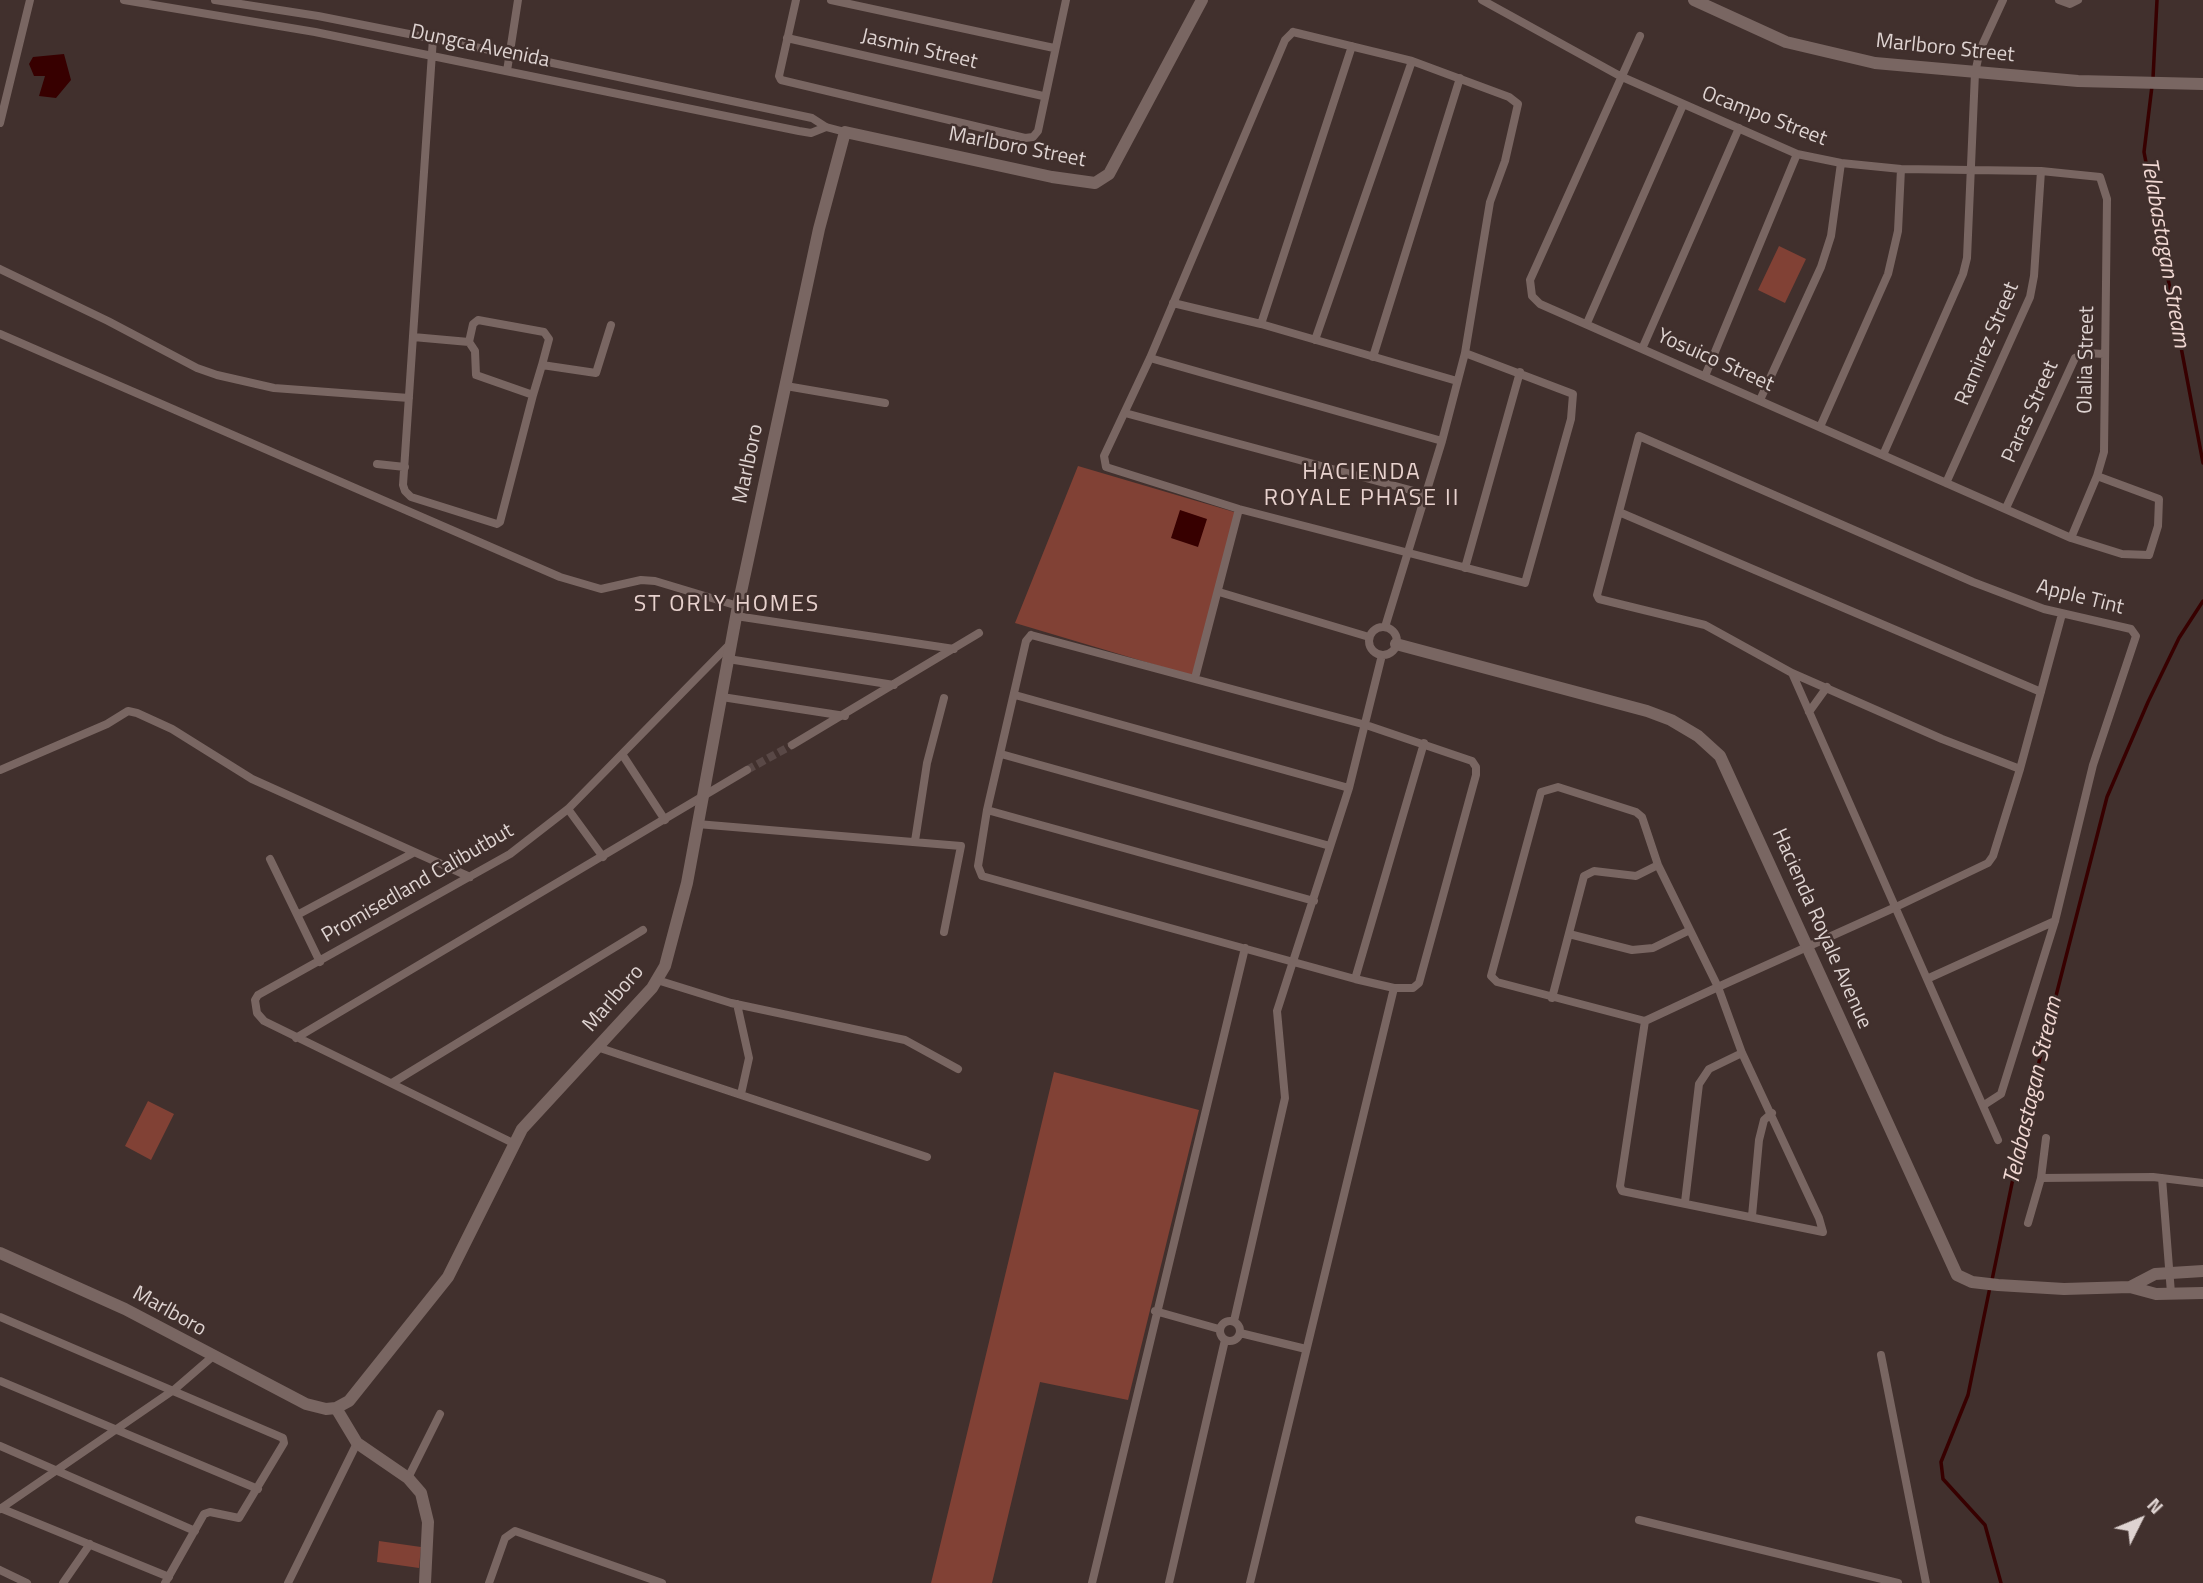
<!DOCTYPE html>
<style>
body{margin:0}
#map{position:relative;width:2203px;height:1583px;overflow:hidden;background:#41302d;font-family:"Titillium Web",sans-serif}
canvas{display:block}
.north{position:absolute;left:2105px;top:1485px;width:70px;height:70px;-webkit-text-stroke:5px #41302d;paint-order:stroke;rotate:47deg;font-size:19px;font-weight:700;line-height:28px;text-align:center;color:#ded3d1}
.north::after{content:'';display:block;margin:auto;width:24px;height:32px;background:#ded3d1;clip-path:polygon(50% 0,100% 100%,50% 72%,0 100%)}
</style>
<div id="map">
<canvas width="2203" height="1583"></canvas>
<div class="north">N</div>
</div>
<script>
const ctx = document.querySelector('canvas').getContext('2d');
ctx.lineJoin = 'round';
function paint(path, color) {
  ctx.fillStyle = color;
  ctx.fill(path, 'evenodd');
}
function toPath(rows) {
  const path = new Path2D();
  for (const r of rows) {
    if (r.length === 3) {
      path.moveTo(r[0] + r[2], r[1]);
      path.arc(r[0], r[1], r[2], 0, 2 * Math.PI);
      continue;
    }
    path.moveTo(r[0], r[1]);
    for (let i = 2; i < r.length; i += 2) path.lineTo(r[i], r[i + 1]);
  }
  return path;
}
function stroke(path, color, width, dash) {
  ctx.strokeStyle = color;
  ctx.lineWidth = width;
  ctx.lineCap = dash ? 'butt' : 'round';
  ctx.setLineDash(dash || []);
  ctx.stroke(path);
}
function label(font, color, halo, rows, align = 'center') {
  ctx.font = font + ' "Titillium Web",sans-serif';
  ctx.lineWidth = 5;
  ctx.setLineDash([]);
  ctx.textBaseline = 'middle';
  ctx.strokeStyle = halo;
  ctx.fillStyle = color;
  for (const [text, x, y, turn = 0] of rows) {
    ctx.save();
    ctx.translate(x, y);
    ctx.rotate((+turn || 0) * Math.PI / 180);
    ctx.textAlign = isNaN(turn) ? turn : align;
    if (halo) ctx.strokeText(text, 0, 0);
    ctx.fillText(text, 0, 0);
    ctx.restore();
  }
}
paint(toPath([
 [1779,246,1806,259,1785,303,1758,290],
 [1078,466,1241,514,1196,677,1015,623],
 [1054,1072,1199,1110,1128,1400,1040,1382,992,1583,931,1583],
 [148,1101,174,1114,151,1160,125,1146],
 [379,1541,421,1547,419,1568,377,1562]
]), '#814135');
paint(toPath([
 [64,54,71,80,56,98,39,96,45,76,34,76,29,64,33,57],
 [1180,510,1207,519,1198,547,1171,538]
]), '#370000');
stroke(toPath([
 [2153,78,2157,0],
 [2152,86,2144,152,2203,463],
 [1992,1280,2029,1101,2107,797,2148,702,2179,638,2203,601],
 [1990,1287,1968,1395,1941,1462,1943,1479,1985,1525,2001,1583]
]), '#370000', 3.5);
stroke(toPath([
 [747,770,792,745]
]), '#594846', 8, [8, 4]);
stroke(toPath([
 [124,0,315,32,799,131,811,133,826,127],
 [215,0,318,16,510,54,812,118,826,127,845,132],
 [796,0,779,76,781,80,1025,138,1033,137,1038,131,1066,0],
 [831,0,1054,48],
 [1482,0,1620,76,1797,154,1841,163,1901,169,2041,171,2100,177,2107,199,2104,452,2097,476,2071,538],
 [2059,0,2070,4,2078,0],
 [1293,32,1412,61,1509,97,1518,104,1505,161,1490,202,1465,353,1573,394,1571,419,1525,583,1239,509,1106,467,1104,456,1150,358,1285,40,1293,32],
 [1640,36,1530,280,1532,296,1540,304,2071,538,2122,554,2149,555,2158,526,2159,499,2097,476],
 [433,38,403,485,405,491,411,497,497,524,500,522,533,395],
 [787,38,1043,96],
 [507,71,518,0],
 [0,123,30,0],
 [0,269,108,321,197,368,217,375,274,388,409,398],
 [1173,303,1261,324,1457,381],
 [1587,323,1683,105],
 [1261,324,1352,46],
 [0,334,560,577,601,589,641,580,655,581,738,606],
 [413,337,469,342,475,351,476,375,533,395,542,365,596,373,611,325],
 [1315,340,1412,61],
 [469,342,473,324,478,320,544,332,549,339,542,365],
 [1642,349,1739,128],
 [1373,357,1460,78],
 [1150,358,1442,441],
 [1705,376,1797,154],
 [786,386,885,403],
 [1760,400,1821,267,1831,236,1841,163],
 [1125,413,1425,494],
 [1820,427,1888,274,1898,231,1901,169],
 [1883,455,1963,274,1967,258,1975,73,1980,50,2003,0],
 [377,464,405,467],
 [1946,483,2030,297,2034,276,2041,171],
 [2006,508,2075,358,2087,353,2104,354],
 [1619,512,2041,692],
 [1465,568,1520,372],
 [1219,592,1369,637],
 [736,616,954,649],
 [1383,641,14],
 [1385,627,1442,441,1465,353],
 [1031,635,1366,725,1472,761,1476,767,1476,775,1419,983,1413,988,1394,988,1355,979,982,876,978,866,987,810,1026,641,1031,635],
 [728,659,894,685],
 [1792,673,1942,739,2020,769],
 [1195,678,1239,509],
 [1015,695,1349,788],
 [722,697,845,716],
 [1809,712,1827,687],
 [792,745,979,633],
 [622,754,665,820],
 [1001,754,1330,846],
 [0,770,107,724,128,711,137,713,172,729,252,779,470,877],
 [568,809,603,857],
 [987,810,1314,901],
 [697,824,961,846,944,932],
 [915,841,927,763,944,698],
 [270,859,320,962],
 [299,914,413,853],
 [1569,934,1632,950,1653,948,1690,930],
 [1929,978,2055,921],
 [1355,979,1424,743],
 [657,980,731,1003,905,1040,958,1069],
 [1552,998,1584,876,1594,871,1636,876,1658,865],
 [737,1004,749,1058,741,1094],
 [1645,1021,1620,1186,1622,1191,1823,1232,1819,1218,1742,1053,1718,987,1658,865,1642,817,1636,812,1558,787,1541,792,1491,976,1497,982,1645,1021,1718,987,1898,906,1988,863,1993,856,2020,769,2062,614],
 [296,1038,747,770],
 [597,1047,927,1157],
 [392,1083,643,930],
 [1984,1105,2001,1094,2055,921,2093,765,2136,636,2131,629,2044,609,1973,582,1639,436,1597,595,1599,599,1705,625,1792,673,1998,1140],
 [513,1143,264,1021,257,1013,255,1000,258,995,510,854,568,809,729,645],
 [2041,1178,2153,1177,2203,1183],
 [2162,1178,2171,1293],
 [1685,1202,1699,1084,1709,1069,1742,1053],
 [1752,1216,1759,1140,1764,1120,1772,1113],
 [2028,1223,2041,1178,2046,1138],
 [1155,1311,1219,1329],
 [0,1317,283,1438,284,1443,239,1518,210,1512,204,1514,165,1583],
 [1230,1331,10],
 [1234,1321,1285,1098,1277,1011,1349,788,1382,655],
 [1240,1333,1306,1349],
 [1881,1355,1926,1583],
 [0,1381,258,1489],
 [0,1446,195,1531],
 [408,1478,440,1414],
 [0,1508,169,1577],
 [0,1509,175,1389,212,1357],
 [1639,1520,1898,1583],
 [0,1570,27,1583],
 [63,1583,90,1544],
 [288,1583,357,1443],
 [489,1583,505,1538,515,1531,662,1583],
 [1092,1583,1245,948],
 [1169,1583,1225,1340],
 [1250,1583,1394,988]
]), '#796662', 8);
stroke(toPath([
 [1694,0,1786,42,1875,63,2078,81,2203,84],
 [1396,644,1647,711,1671,720,1698,736,1720,756,1957,1275,1972,1282,1998,1285,2064,1289,2130,1287,2156,1294,2203,1293],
 [0,1253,125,1309,306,1404,326,1409,336,1408,349,1401,448,1277,522,1129,652,988,665,966,687,883,738,606,819,229,845,132,1052,177,1095,183,1109,174,1202,0],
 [2130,1287,2155,1274,2203,1271],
 [336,1408,357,1443,408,1478,421,1493,428,1522,425,1583]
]), '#796662', 12);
label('21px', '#ded3d1', '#41302d', [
 ["Dungca Avenida",480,47,12],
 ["Marlboro Street",1945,49,6],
 ["Jasmin Street",919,50,13],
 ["Ocampo Street",1764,117,21],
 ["Marlboro Street",1017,148,11],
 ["Ramirez Street",1988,344,-67],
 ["Olalia Street",2087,360,-89],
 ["Yosuico Street",1715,361,24],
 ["Paras Street",2031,412,-66],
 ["Marlboro",749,464,-78],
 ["Apple Tint",2080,598,14],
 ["Promisedland Calibutbut",418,884,-30],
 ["Hacienda Royale Avenue",1821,929,66],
 ["Marlboro",614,999,-49],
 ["Marlboro",169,1312,29]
]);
label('italic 23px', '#f1d8d3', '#41302d', [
 ["Telabastagan Stream",2164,253,80],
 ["Telabastagan Stream",2034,1091,-77]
]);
ctx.letterSpacing = '2px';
label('23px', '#e8d2ce', '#41302d', [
 ["HACIENDA",1362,473],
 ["ROYALE PHASE II",1362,499],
 ["ST ORLY HOMES",727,605]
]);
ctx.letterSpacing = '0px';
</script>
